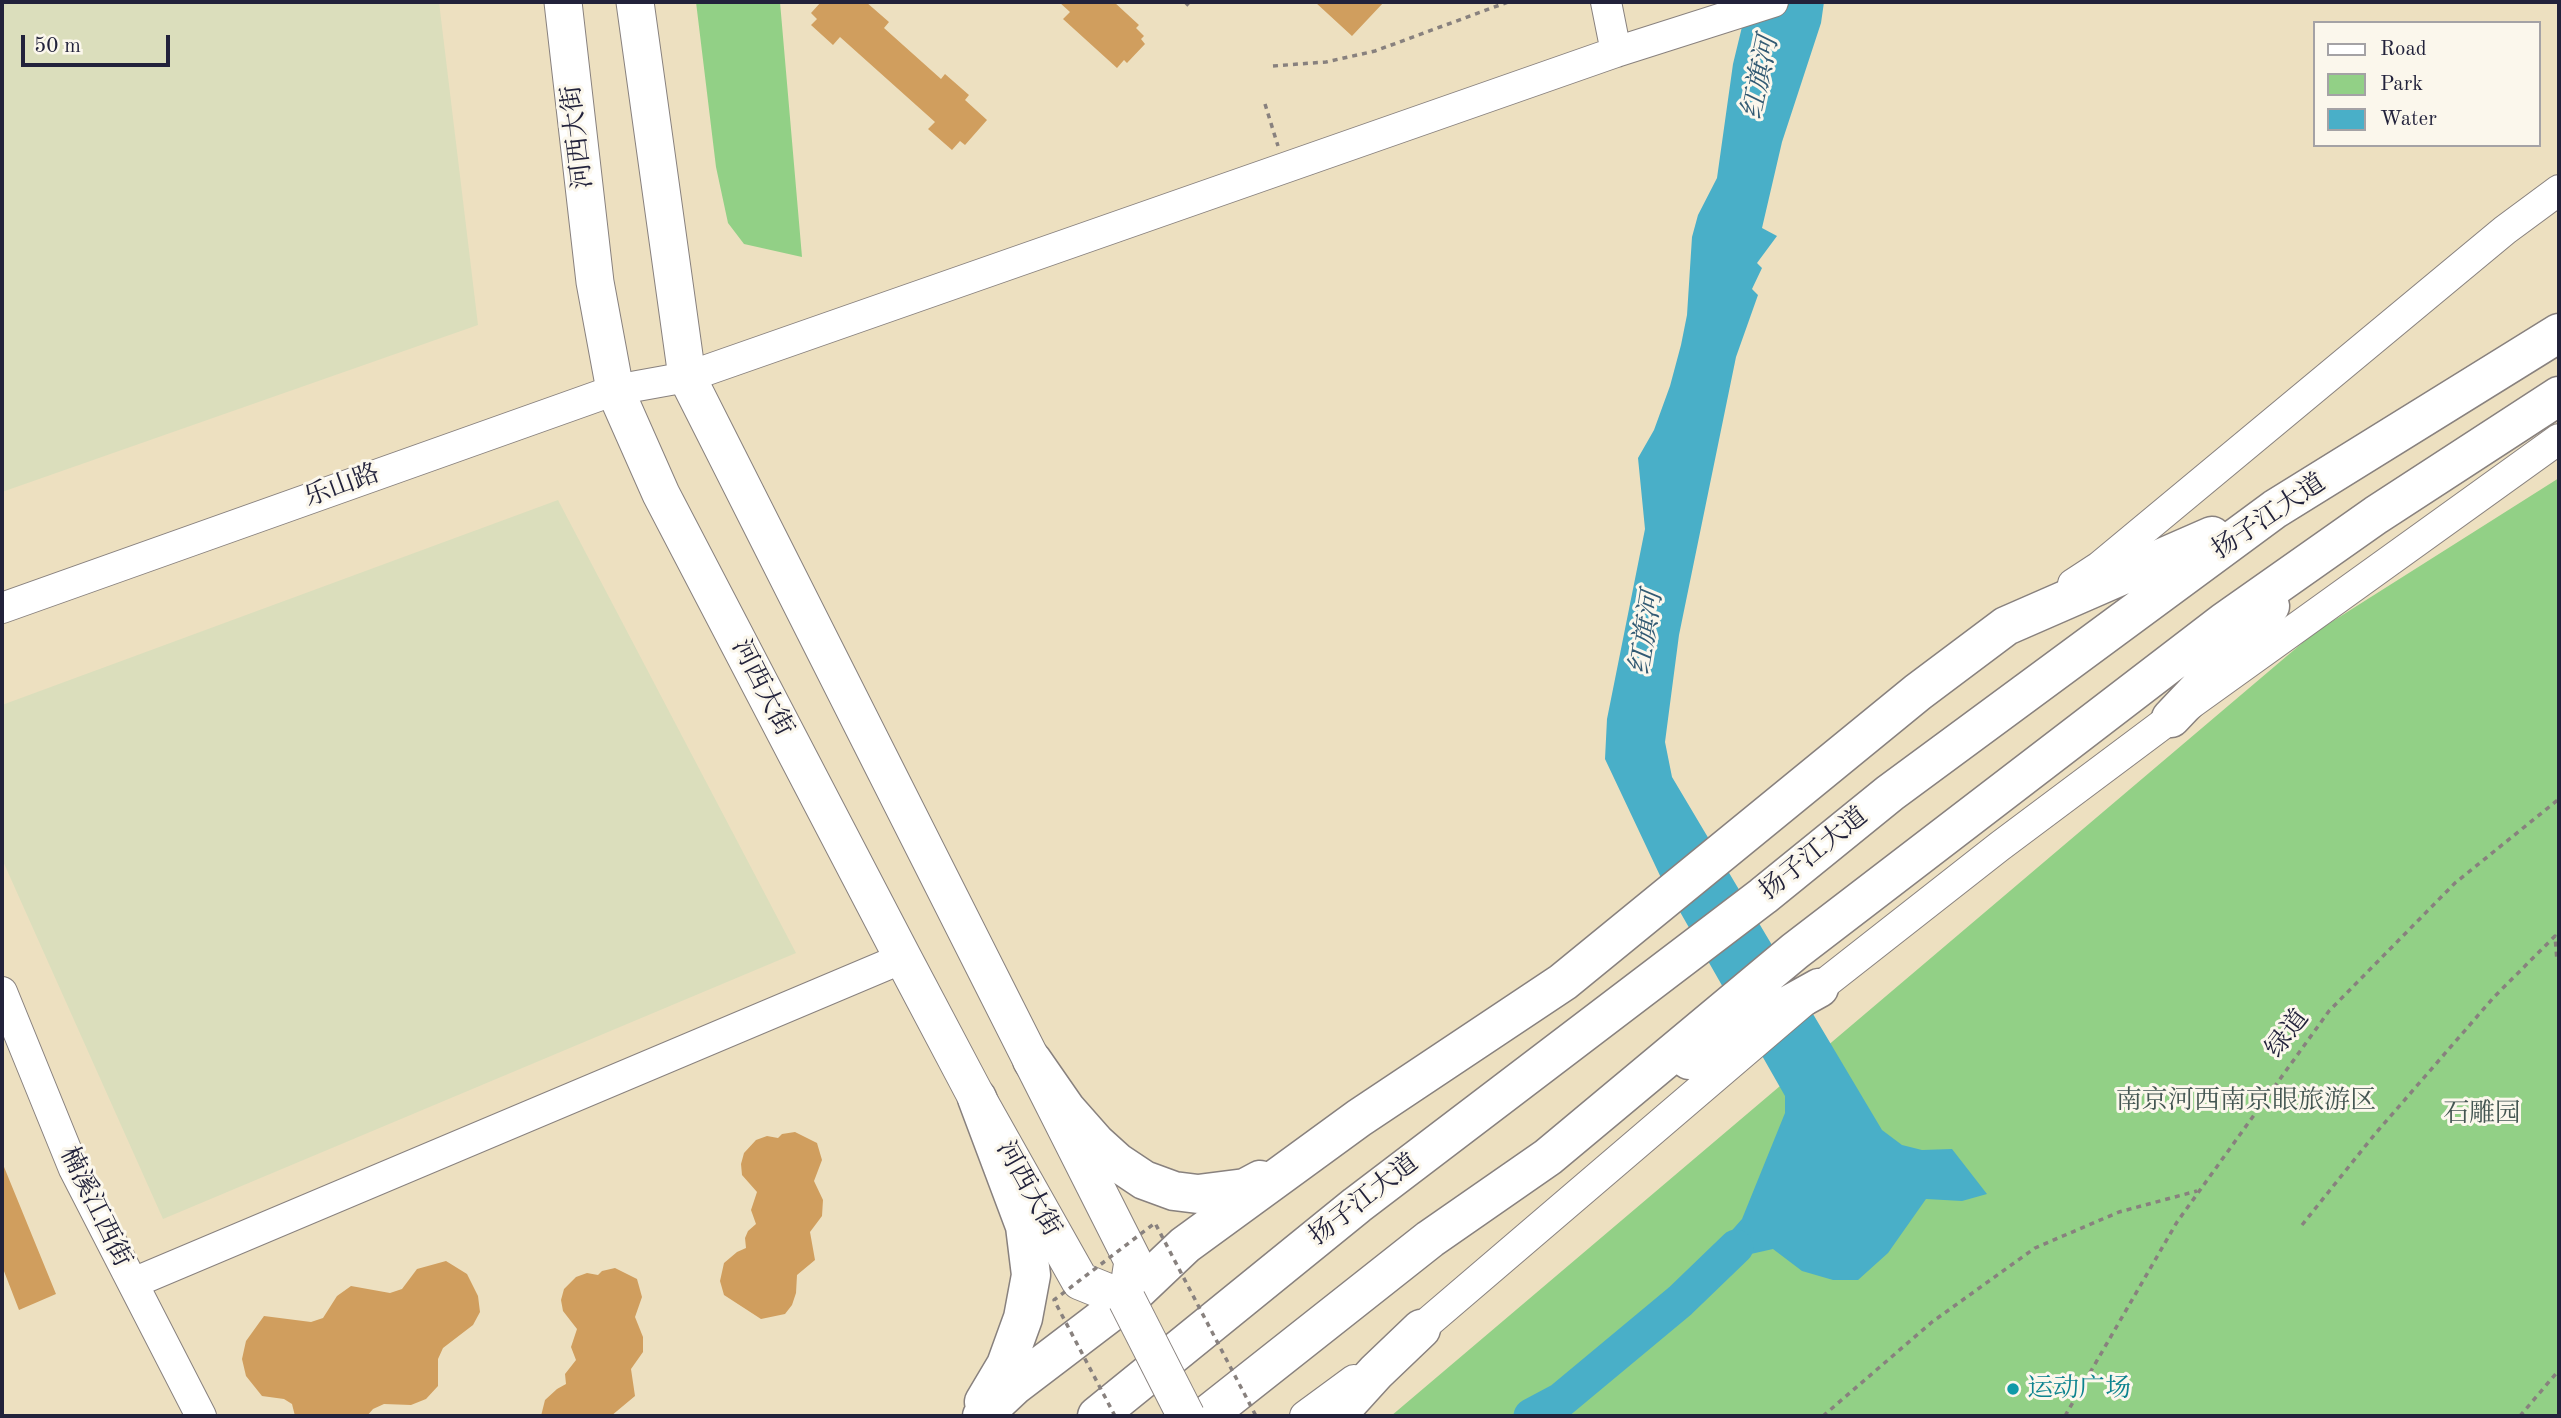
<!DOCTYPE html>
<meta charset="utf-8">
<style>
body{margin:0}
#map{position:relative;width:2561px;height:1418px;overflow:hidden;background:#ede0c0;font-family:"Old Standard TT",serif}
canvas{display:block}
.frame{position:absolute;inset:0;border:4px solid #22223b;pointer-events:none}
.legend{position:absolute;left:2313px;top:21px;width:228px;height:126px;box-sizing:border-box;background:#fbf7ec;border:2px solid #a4a2a5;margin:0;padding:9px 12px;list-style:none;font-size:21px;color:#22223b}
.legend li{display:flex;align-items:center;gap:14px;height:35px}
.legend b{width:35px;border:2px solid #a4a2a5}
.scale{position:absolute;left:21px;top:35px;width:149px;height:32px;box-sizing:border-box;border:4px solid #22223b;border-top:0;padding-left:9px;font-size:21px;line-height:24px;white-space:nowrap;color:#22223b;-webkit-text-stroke:5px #fbf7ec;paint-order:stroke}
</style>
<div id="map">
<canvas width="2561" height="1418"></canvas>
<div class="frame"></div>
<ul class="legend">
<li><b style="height:9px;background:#fff"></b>Road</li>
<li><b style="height:19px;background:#92d086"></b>Park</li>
<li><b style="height:19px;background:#49afc8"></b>Water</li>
</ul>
<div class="scale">50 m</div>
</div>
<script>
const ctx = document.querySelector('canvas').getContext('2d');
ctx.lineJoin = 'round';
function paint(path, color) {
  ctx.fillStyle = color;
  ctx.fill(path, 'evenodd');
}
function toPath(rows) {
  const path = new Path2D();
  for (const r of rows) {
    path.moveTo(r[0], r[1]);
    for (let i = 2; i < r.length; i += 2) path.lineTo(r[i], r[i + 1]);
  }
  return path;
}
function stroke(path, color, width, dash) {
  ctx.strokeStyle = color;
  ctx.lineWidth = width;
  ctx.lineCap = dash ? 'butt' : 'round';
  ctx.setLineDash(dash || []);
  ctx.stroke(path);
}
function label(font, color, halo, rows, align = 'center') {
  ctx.font = font + ' "Old Standard TT","Noto Serif SC",serif';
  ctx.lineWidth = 6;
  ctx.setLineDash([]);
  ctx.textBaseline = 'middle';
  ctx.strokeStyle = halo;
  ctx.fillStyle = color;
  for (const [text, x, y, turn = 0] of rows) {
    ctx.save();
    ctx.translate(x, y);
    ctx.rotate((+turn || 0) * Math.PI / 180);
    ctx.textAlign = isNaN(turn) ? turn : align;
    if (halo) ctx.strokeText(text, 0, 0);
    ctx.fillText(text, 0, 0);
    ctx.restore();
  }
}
paint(toPath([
 [2,2,439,2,478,325,2,492],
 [558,500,796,953,163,1219,2,859,2,705]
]), '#dbdebc');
paint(toPath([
 [696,2,780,2,802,257,744,244,728,223,716,167],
 [2559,478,2559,1416,1391,1416,2314,633]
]), '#92d086');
paint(toPath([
 [1748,2,1824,2,1821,23,1782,142,1762,228,1777,236,1757,263,1762,268,1752,289,1758,295,1736,357,1679,635,1665,742,1672,777,1882,1130,1902,1145,1922,1150,1952,1149,1987,1194,1962,1201,1926,1199,1888,1253,1858,1280,1833,1280,1802,1271,1773,1249,1742,1256,1706,1288,1697,1270,1742,1219,1785,1113,1785,1096,1663,882,1605,759,1607,719,1645,529,1638,458,1654,430,1670,386,1681,345,1687,315,1692,237,1698,215,1717,178,1733,64]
]), '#49afc8');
stroke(toPath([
 [1531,1416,1561,1400,1680,1301,1736,1247]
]), '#49afc8', 35);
paint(toPath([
 [821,2,866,2,889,22,884,28,941,79,945,74,969,95,965,100,987,120,965,145,960,141,952,150,928,129,935,122,840,37,833,45,811,25,817,19,811,13],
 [1059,2,1114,2,1139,25,1136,28,1144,36,1141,39,1145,44,1127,63,1124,60,1117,68,1063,19,1070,12],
 [1315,2,1384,2,1352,36],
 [795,1132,817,1143,822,1160,814,1181,823,1200,822,1216,810,1232,815,1260,797,1275,796,1293,792,1305,785,1314,761,1319,724,1295,720,1281,724,1263,737,1252,746,1248,745,1238,748,1231,756,1224,751,1210,757,1192,742,1175,741,1164,744,1153,756,1140,767,1136,778,1138,782,1134],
 [2,1162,56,1294,19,1310,2,1266],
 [446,1261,467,1274,478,1296,480,1312,473,1325,443,1348,438,1359,438,1386,426,1399,411,1405,384,1404,373,1409,367,1416,295,1416,292,1404,284,1399,262,1396,246,1376,242,1359,246,1341,264,1316,311,1322,323,1318,337,1296,351,1286,390,1293,402,1289,417,1269],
 [615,1268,637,1279,642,1297,635,1317,643,1337,643,1352,631,1369,635,1396,611,1416,541,1416,545,1400,557,1389,566,1384,565,1374,576,1360,571,1347,577,1329,563,1311,561,1300,564,1289,576,1277,587,1273,598,1275,602,1271]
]), '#d09e5e');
const minor = toPath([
 [1606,2,1616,52],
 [2073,584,2099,567,2505,230,2559,190],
 [2,608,615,390,687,377,1616,52,1773,2],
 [2,992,74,1169,201,1416],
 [133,1283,903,958],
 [1405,1342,1819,988,2000,846,2171,718,2559,439],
 [1305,1416,1354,1380]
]);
const major = toPath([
 [563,2,595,282,615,390,661,494,903,958,977,1098,1080,1281,1127,1300,1133,1261,687,377,635,2]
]);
const highway = toPath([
 [2171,718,2225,661,2270,606],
 [1032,1060,1066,1109,1096,1143,1117,1162,1144,1180,1174,1191,1198,1194,1245,1188,1260,1180],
 [1689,1060,1819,988],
 [977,1098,1025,1226,1031,1275,1023,1318,1006,1365,984,1402],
 [982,1416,1014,1386,1127,1300,1185,1245,1359,1118,1563,982,1918,692,2006,626,2212,536],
 [1097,1416,1357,1205,1763,896,1890,793,2275,509,2559,333],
 [1206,1416,1430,1239,1548,1157,1795,951,2224,622,2376,515,2559,396],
 [1336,1416,1376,1372,1421,1329]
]);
stroke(minor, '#88817e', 32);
stroke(major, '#88817e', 39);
stroke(highway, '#88817e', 41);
stroke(toPath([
 [1185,2,1190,7],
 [1273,66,1326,62,1375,51,1508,2],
 [1265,104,1278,146],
 [2302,1225,2375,1134,2494,997,2555,936,2557,961,2559,960],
 [1823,1416,1932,1322,2035,1248,2119,1212,2197,1191],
 [2065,1416,2177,1222,2329,1011,2455,883,2559,799],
 [2520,1416,2559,1370]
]), '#88817e', 3.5, [5, 5]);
stroke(minor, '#fff', 30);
stroke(major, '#fff', 37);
stroke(highway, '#fff', 38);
const majorBridge = toPath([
 [1127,1300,1186,1416]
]);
stroke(majorBridge, '#88817e', 39, []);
stroke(toPath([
 [1115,1416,1054,1300,1155,1223,1256,1416]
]), '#88817e', 3.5, [5, 5]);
stroke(majorBridge, '#fff', 37);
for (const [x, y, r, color] of [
 [2013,1389,7,"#0f9aa8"]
]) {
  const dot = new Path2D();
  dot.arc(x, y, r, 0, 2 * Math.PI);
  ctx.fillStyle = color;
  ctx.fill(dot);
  stroke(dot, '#fbf7ec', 2.5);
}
label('26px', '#22223b', '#fbf7ec', [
 ["河西大街",578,137,-97],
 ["乐山路",342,486,-20],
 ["扬子江大道",2269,517,-34],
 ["河西大街",762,688,63],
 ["扬子江大道",1814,854,-39],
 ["绿道",2288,1034,-53],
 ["河西大街",1028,1189,61],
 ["扬子江大道",1364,1200,-38],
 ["楠溪江西街",95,1207,64]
]);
label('26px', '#445652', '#fbf7ec', [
 ["南京河西南京眼旅游区",2246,1101],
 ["石雕园",2482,1114]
]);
label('26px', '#0d838f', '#fbf7ec', [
 ["运动广场",2027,1389]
], 'left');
label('italic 28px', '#325a73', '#fbf7ec', [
 ["红旗河",1761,78,-78],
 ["红旗河",1647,633,-81]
]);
</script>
